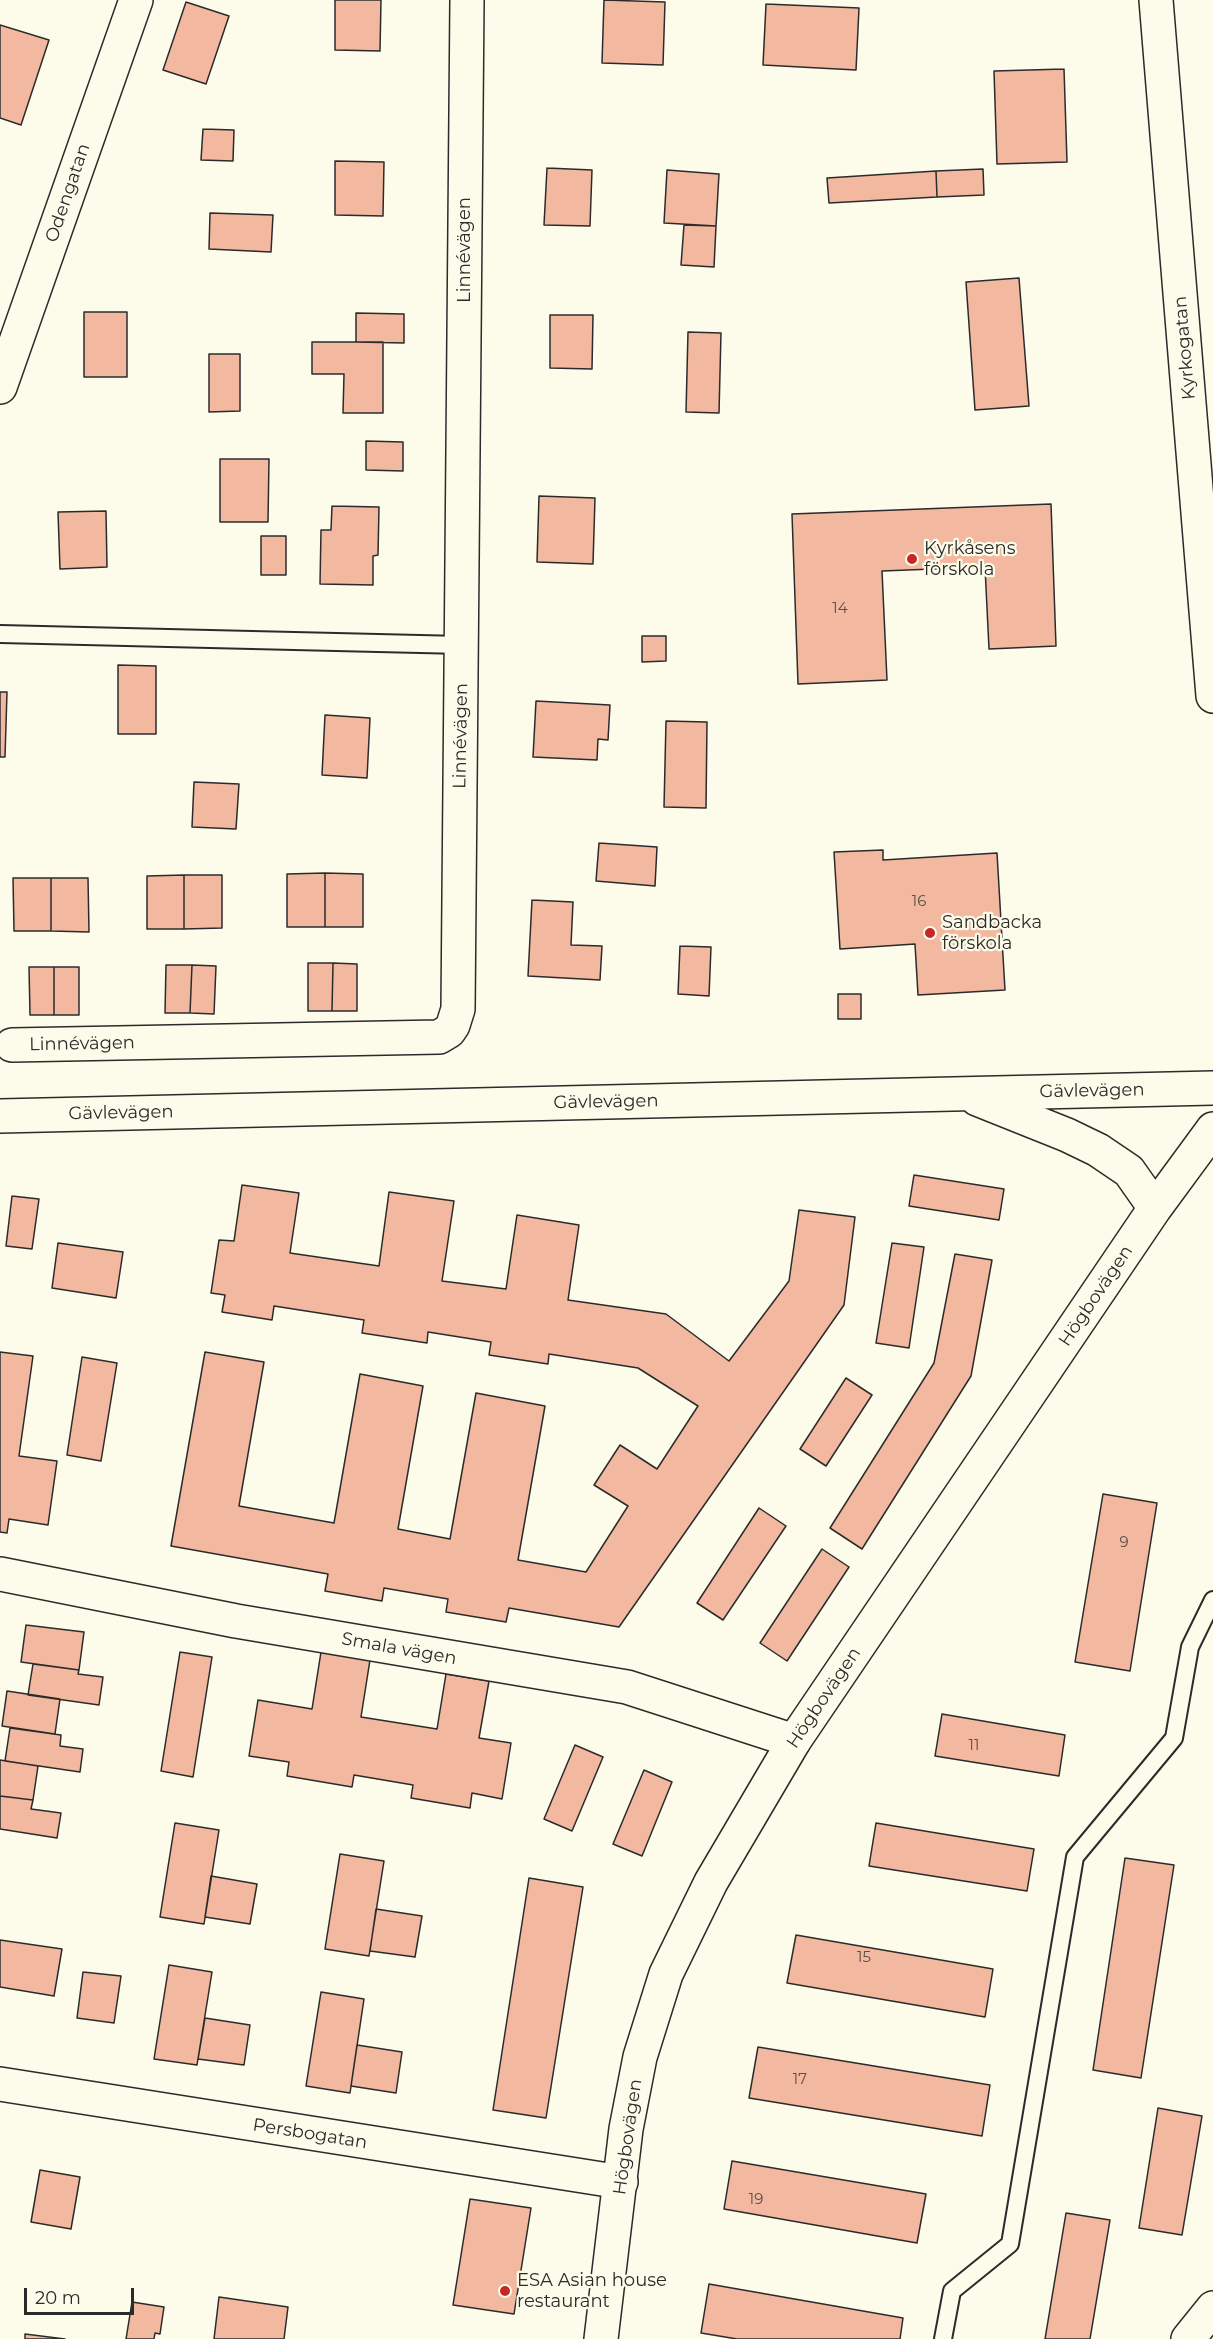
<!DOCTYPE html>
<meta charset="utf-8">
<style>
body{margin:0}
#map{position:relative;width:1213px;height:2339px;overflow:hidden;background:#fdfbea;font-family:Montserrat,sans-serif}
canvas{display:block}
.scale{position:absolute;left:24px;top:2288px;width:110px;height:27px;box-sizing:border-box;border:3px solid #2b2b2b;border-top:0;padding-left:8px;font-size:18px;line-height:21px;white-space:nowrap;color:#2b2b2b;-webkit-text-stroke:4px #fdfbea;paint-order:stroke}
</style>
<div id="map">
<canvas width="1213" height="2339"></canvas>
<div class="scale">20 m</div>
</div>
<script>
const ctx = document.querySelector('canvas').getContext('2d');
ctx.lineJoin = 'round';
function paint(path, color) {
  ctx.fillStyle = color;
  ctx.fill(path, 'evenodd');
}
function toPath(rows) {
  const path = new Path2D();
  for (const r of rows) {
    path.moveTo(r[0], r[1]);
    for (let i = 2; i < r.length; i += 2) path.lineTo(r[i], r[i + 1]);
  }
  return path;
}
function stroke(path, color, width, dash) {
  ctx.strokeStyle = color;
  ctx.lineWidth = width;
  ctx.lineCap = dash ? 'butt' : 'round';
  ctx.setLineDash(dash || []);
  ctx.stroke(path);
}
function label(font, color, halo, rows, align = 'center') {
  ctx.font = font + ' Montserrat,sans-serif';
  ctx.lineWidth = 4.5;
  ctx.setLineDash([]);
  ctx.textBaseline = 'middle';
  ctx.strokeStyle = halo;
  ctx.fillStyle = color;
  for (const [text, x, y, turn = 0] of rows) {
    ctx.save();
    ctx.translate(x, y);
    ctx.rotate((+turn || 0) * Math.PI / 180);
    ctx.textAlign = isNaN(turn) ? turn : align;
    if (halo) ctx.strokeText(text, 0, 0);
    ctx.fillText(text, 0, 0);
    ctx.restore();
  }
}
const building = toPath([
 [335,0,381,0,380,51,335,50,335,0],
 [604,0,665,2,663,65,602,63,604,0],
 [186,2,229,16,206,84,163,70,186,2],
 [766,4,859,8,856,70,763,65,766,4],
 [0,25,49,40,21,125,0,118,0,25],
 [1064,69,1067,162,997,164,994,71,1064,69],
 [203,129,234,130,233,161,201,160,203,129],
 [335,161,384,162,383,216,335,215,335,161],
 [547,168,592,170,590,226,544,225,547,168],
 [983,169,984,195,937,197,936,171,983,169],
 [667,170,719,174,716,226,664,223,667,170],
 [936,171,937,197,829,203,827,178,936,171],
 [210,213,273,215,271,252,209,249,210,213],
 [684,225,716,226,714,267,681,265,684,225],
 [1019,278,1029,406,975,410,966,282,1019,278],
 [84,312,127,312,127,377,84,377,84,312],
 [356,313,404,314,404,343,356,342,356,313],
 [550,315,593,315,592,369,550,368,550,315],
 [688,332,721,333,719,413,686,412,688,332],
 [312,342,383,342,383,413,343,413,344,374,312,374,312,342],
 [209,354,240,354,240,411,209,412,209,354],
 [366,441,403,442,403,471,366,470,366,441],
 [220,459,269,459,268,522,220,522,220,459],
 [539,496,595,498,593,564,537,562,539,496],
 [1051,504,1056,646,989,649,985,567,882,571,887,680,798,684,792,514,1051,504],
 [332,506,379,507,378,555,373,556,373,585,320,584,321,530,331,530,332,506],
 [106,511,107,567,60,569,58,512,106,511],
 [261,536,286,536,286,575,261,575,261,536],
 [642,636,666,636,666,661,642,662,642,636],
 [118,665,156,666,156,734,118,734,118,665],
 [0,692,7,692,5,757,0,757,0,692],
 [536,701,610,705,608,740,598,739,597,760,533,757,536,701],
 [325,715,370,718,367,778,322,775,325,715],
 [666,721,707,722,706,808,664,807,666,721],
 [194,782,239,784,236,829,192,827,194,782],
 [599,843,657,847,655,886,596,881,599,843],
 [883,850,883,860,997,853,1005,990,918,995,915,944,840,949,834,852,883,850],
 [325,873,363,874,363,927,325,927,325,873],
 [325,873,325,927,287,927,287,874,325,873],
 [184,875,222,875,222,928,184,929,184,875],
 [184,875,184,929,147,929,147,876,184,875],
 [13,878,51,878,51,931,14,931,13,878],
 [51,878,88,878,89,932,51,931,51,878],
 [532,900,573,902,571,945,602,946,600,980,528,976,532,900],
 [680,946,711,947,709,996,678,994,680,946],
 [308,963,333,963,332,1011,308,1011,308,963],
 [333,963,357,964,357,1011,332,1011,333,963],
 [166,965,192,965,190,1013,165,1013,166,965],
 [192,965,216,966,214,1014,190,1013,192,965],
 [29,967,54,967,54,1015,30,1015,29,967],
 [54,967,79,967,79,1015,54,1015,54,967],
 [838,994,861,994,861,1019,838,1019,838,994],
 [914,1175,1004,1189,999,1220,909,1206,914,1175],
 [242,1185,299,1193,290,1253,379,1266,389,1192,454,1201,442,1281,506,1289,517,1215,579,1225,568,1300,666,1314,729,1361,789,1281,799,1210,855,1217,844,1305,619,1627,509,1608,506,1622,446,1612,448,1599,384,1588,382,1601,325,1591,328,1574,171,1546,205,1352,264,1362,239,1506,334,1523,360,1374,423,1386,398,1529,450,1539,476,1393,545,1406,518,1560,586,1572,628,1506,594,1485,620,1445,657,1469,698,1406,638,1368,549,1354,548,1364,489,1355,491,1342,428,1332,427,1343,362,1333,364,1320,274,1306,272,1320,222,1312,225,1295,211,1293,219,1240,234,1241,242,1185],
 [12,1196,39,1199,32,1249,6,1246,12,1196],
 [58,1243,123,1252,116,1298,52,1288,58,1243],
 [892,1243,924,1247,909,1348,876,1343,892,1243],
 [955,1254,992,1260,971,1376,862,1549,830,1528,934,1363,955,1254],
 [0,1352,33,1356,19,1456,57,1461,48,1525,9,1519,7,1533,0,1532,0,1352],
 [82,1357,117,1363,101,1461,67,1455,82,1357],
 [846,1378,872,1395,826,1466,800,1449,846,1378],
 [1103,1494,1157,1503,1130,1671,1075,1662,1103,1494],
 [759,1508,786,1526,723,1620,697,1603,759,1508],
 [822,1549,849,1567,787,1661,760,1643,822,1549],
 [26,1625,84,1632,79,1670,21,1662,26,1625],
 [180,1652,212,1657,193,1777,161,1771,180,1652],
 [321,1652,370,1660,361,1717,437,1729,446,1674,489,1681,479,1738,511,1743,502,1799,472,1793,470,1808,411,1798,413,1785,354,1775,352,1787,287,1776,289,1762,249,1756,258,1700,312,1709,321,1652],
 [33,1664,79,1670,78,1674,103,1677,99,1705,28,1695,33,1664],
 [7,1691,60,1699,55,1734,2,1726,7,1691],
 [942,1714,1065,1735,1059,1776,935,1756,942,1714],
 [10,1728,61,1735,60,1746,83,1749,80,1772,5,1761,10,1728],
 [575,1745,603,1757,572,1831,544,1819,575,1745],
 [0,1760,38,1766,33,1800,0,1796,0,1760],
 [644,1770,672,1782,642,1856,613,1844,644,1770],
 [0,1796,33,1800,31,1809,61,1813,57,1838,0,1829,0,1796],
 [175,1823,219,1830,204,1924,160,1917,175,1823],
 [876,1823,1034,1849,1027,1891,869,1866,876,1823],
 [340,1854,384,1861,369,1956,325,1949,340,1854],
 [1125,1858,1174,1865,1141,2078,1093,2070,1125,1858],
 [211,1876,257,1884,250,1924,205,1917,211,1876],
 [529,1878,583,1887,546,2118,493,2110,529,1878],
 [376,1909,422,1916,415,1957,370,1951,376,1909],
 [796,1935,993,1969,985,2017,787,1983,796,1935],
 [0,1940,62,1949,54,1996,0,1987,0,1940],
 [169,1965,212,1972,197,2065,154,2059,169,1965],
 [83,1972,121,1976,114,2023,77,2018,83,1972],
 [321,1992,364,1999,350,2093,306,2086,321,1992],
 [205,2018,250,2025,244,2065,198,2059,205,2018],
 [357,2045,402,2052,396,2093,351,2086,357,2045],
 [758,2047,990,2085,982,2136,749,2098,758,2047],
 [1158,2108,1202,2116,1182,2235,1139,2228,1158,2108],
 [732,2161,926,2194,917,2243,724,2209,732,2161],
 [40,2170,80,2177,71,2229,31,2222,40,2170],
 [470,2199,531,2208,514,2314,453,2305,470,2199],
 [1066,2213,1110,2220,1090,2339,1045,2339,1066,2213],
 [709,2284,903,2318,900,2339,737,2339,701,2333,709,2284],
 [219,2297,288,2307,284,2339,214,2339,219,2297],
 [132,2302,164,2307,160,2334,155,2333,154,2339,126,2339,132,2302],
 [25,2334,65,2339,25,2339,25,2334]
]);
paint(building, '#f2b8a0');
stroke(building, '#2b2b2b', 1.5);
const lane = toPath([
 [0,634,462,645],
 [943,2339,952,2291,1010,2244,1075,1857,1174,1738,1190,1647,1213,1600]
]);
const street = toPath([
 [1156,0,1213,696],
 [0,387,136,0],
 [12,1045,439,1037,449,1031,453,1025,458,1009,467,0],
 [0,1574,236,1621,627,1687,794,1741],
 [0,2084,621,2182],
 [1188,2339,1213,2308]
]);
const secondary = toPath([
 [977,1099,1067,1135,1098,1150,1129,1171,1155,1208],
 [0,1116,1213,1088],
 [601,2339,626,2129,640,2057,666,1974,711,1882,794,1741,1155,1208,1213,1129]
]);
stroke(lane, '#2b2b2b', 20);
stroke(street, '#2b2b2b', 36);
stroke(secondary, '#2b2b2b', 36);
stroke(lane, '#fdfbea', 16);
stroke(street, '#fdfbea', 33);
stroke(secondary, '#fdfbea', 33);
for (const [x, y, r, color] of [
 [912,559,6,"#c62828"],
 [930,933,6,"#c62828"],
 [505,2291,6,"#c62828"]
]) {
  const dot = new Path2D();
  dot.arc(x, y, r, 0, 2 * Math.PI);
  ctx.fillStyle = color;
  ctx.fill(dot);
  stroke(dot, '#fdfbea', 2);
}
label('15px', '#5d4e48', null, [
 ["14",840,609],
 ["16",919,902],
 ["9",1124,1543],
 ["11",974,1746],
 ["15",864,1958],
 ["17",800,2080],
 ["19",756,2200]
]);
label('18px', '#2b2b2b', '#fdfbea', [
 ["Odengatan",68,193,-71],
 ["Linnévägen",465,250,-90],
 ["Kyrkogatan",1185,348,-95],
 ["Linnévägen",461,736,-89],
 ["Linnévägen",82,1044,-1],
 ["Gävlevägen",1092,1091,-1],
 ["Gävlevägen",606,1102,-1],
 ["Gävlevägen",121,1113,-1],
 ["Högbovägen",1096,1296,-56],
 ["Smala vägen",399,1649,10],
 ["Högbovägen",824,1698,-56],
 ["Persbogatan",310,2134,9],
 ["Högbovägen",628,2137,-82]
]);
label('18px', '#2b2b2b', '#fdfbea', [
 ["Kyrkåsens",924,549],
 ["förskola",924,570],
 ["Sandbacka",942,923],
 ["förskola",942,944],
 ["ESA Asian house",517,2281],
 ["restaurant",517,2302]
], 'left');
</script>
